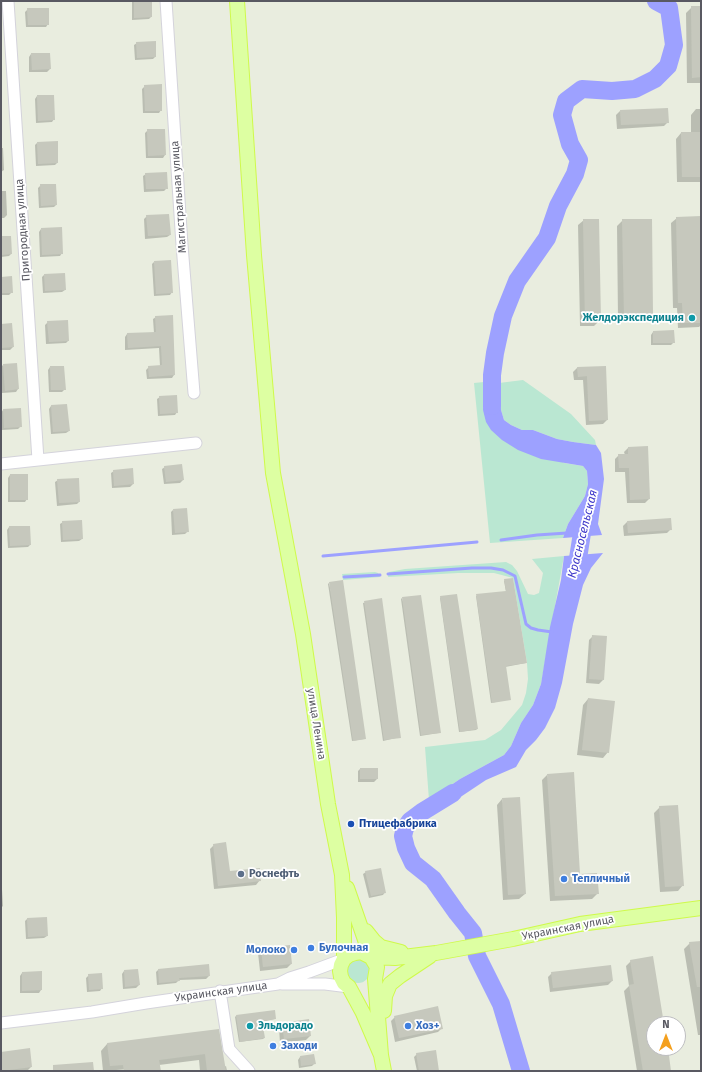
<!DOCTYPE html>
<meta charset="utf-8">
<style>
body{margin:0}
#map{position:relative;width:702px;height:1072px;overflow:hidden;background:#e9eddf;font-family:"Fira Sans",sans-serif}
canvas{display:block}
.frame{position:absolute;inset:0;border:2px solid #595962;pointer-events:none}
.north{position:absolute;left:646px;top:1016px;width:40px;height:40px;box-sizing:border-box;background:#fff;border:1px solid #bdbdc0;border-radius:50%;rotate:0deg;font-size:11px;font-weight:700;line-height:16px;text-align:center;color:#595962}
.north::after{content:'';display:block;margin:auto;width:14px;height:18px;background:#f4a01e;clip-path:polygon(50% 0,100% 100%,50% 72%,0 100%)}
</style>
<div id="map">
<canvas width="702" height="1072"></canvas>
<div class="frame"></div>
<div class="north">N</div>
</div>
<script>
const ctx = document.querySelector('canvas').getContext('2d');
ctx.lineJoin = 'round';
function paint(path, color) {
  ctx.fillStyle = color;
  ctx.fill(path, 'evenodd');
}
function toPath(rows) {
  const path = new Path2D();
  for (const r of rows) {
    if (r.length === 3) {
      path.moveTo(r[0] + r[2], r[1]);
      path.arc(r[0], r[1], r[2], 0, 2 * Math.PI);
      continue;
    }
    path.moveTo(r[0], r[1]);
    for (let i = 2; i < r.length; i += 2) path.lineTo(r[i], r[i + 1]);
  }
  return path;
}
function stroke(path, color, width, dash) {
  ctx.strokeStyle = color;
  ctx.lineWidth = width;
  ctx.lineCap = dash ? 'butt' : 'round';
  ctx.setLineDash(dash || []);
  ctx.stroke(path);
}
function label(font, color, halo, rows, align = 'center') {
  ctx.font = font + ' "Fira Sans",sans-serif';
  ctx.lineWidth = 3.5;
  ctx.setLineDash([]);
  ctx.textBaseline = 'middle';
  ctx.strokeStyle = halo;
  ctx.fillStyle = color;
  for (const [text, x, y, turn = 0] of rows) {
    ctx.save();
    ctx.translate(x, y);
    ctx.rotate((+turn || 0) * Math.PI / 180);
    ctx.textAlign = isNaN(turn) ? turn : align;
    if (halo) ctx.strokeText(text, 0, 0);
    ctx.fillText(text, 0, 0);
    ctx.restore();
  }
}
paint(toPath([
 [523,380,571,414,595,440,596,445,573,442,557,439,533,430,522,430,511,425,504,420,501,410,499,383],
 [484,382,483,410,564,463,583,466,587,471,588,484,585,496,568,524,563,538,490,543,474,383],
 [564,556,541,684,533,705,521,723,511,746,504,755,460,779,429,800,425,747,485,740,501,730,522,705,526,693,528,679,527,663,513,578,494,573,458,573,388,577,389,572,405,569,506,562,512,565,517,571,528,594,534,595,539,593,543,573,532,559],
 [375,572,378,573,380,577,343,580,342,574],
 [358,971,12]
]), '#bae7d2');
paint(toPath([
 [484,382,499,383,501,410,504,420,511,425,522,430,533,430,557,439,573,442,596,445,601,453,604,479,598,524,602,535,563,538,568,524,585,496,588,484,587,471,583,466,541,459,518,450,502,440,491,430,486,422,483,410],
 [603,553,591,568,583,585,573,624,562,683,555,708,545,728,536,740,526,750,516,767,486,780,438,812,429,800,460,779,504,755,511,746,521,723,533,705,541,684,550,627,561,580,564,556]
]), '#9da1ff');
paint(toPath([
 [132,1,151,1,151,17,149,19,132,20],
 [692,7,701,7,701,83,687,83,686,13],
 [28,9,48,24,46,27,26,27,25,12],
 [137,43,155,57,153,59,135,60,134,45],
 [31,54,50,69,47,72,29,72,29,57],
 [145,86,161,110,159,113,143,113,142,89],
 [37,96,54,119,52,122,36,123,35,99],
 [696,109,701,109,701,182,677,182,676,139,681,133,691,133,691,115],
 [620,111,668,122,664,126,617,129,616,115],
 [148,130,165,155,163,158,146,158,145,133],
 [37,143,57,163,55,165,36,166,35,145],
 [1,148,3,148,4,170,1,172],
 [146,174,167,188,164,191,144,192,143,176],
 [41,185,56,205,54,207,39,208,38,188],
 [1,191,6,191,7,215,4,218,1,218],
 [147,216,170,235,167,237,145,239,144,219],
 [701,217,701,325,699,327,678,328,677,308,673,308,671,223,677,218],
 [584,220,600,320,594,326,580,326,578,225],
 [623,220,652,314,647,319,618,319,617,226],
 [41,229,62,253,60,256,40,257,39,232],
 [1,237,11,254,9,256,1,257],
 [154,262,172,292,170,295,154,296,152,264],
 [44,275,65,290,62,292,43,293,42,277],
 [1,278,12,292,9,295,1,295],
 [172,316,174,375,172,378,147,379,146,370,149,367,160,366,159,348,125,350,125,337,127,334,154,333,153,319,156,317],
 [48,322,68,341,66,343,46,344,45,325],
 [1,325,13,347,10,350,1,350],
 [653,332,674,342,671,345,651,345,651,335],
 [3,365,18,389,16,392,2,393,1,367],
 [50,367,65,389,62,392,49,392,48,370],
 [605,367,607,420,603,424,586,425,583,380,574,380,573,372,577,368],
 [160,397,177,412,175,415,158,416,157,399],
 [66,405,69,431,66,433,51,434,49,409,51,406],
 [3,410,21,426,18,429,2,430,1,413],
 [628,448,649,499,645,503,627,503,625,472,615,472,615,459,619,455,625,455,624,452],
 [165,467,183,480,180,483,164,484,162,469],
 [114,471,133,484,130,487,112,488,111,473],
 [10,475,27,499,25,502,8,502,8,478],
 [58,480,79,502,77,504,57,506,55,482],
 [173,510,188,531,185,534,172,535,171,512],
 [63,522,82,539,79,541,61,542,60,524],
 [627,522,671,529,667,533,624,536,623,526],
 [9,527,30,545,28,547,8,548,7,530],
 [505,580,526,663,505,667,510,699,491,703,476,596,506,592,504,581],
 [329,583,365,738,364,739,352,741,328,584],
 [441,597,477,729,476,730,459,732,440,598],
 [402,598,440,732,439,733,420,736,401,599],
 [381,599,400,737,383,741,363,603],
 [593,636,603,680,599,684,586,683,589,640],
 [588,699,608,752,603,758,577,755,583,705],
 [360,769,377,769,377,779,374,782,358,782,358,771],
 [547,775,579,875,598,893,592,899,550,901,542,780],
 [502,799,525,894,519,899,503,900,497,805],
 [660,807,683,885,678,891,660,892,654,813],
 [214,845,229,872,260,880,256,885,214,889,210,849],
 [1,872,3,906,1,908],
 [366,872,385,892,383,895,369,898,363,874],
 [28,918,47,936,44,938,26,939,25,921],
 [701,942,701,1035,698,1035,684,949,690,943],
 [262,949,291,964,287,968,260,971,258,953],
 [631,961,663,1024,654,1024,654,1048,667,1048,670,1071,637,1071,624,991,629,986,626,966],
 [208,965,209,976,206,979,179,980,176,983,157,985,156,972,158,970],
 [124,971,139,985,136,988,123,989,122,974],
 [41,972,41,990,39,993,20,993,20,976,22,973],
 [552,973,612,981,608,985,550,992,548,977],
 [89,975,102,988,100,991,87,992,86,978],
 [236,1016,275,1019,261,1022,264,1038,263,1039,239,1042,235,1017],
 [395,1017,442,1028,438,1032,395,1042,391,1021],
 [283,1024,310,1036,306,1040,280,1043,279,1028],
 [218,1030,224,1067,226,1066,227,1071,200,1071,199,1060,159,1065,160,1071,130,1071,130,1069,103,1071,101,1051,107,1044],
 [1,1053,31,1067,27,1071,1,1071],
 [417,1054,438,1071,417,1071,414,1057],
 [300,1057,314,1064,312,1066,299,1068,298,1060]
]), '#0003');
stroke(toPath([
 [501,540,537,535,567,533],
 [323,556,477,542],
 [388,574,472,568,491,568,503,570,515,576,526,624,531,628,538,630,552,632],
 [344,577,380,575]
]), '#9da1ff', 3);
stroke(toPath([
 [492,406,492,375,495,353,503,316,517,281,547,238,558,206,575,174,579,160,570,144,562,115,566,101,582,89,612,91,635,89,655,79,668,66,674,45,669,8,656,1],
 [572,579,577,565,584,520,587,513],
 [453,793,422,812,410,821,405,828,403,836,406,848,413,863,433,879,457,913,473,933,477,956,501,1004,521,1071]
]), '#9da1ff', 18);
paint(toPath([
 [134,1,152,1,152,17,134,18],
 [691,6,701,6,701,77,692,78],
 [27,8,49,8,49,25,28,25],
 [156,41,156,57,137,58,136,42],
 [31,53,50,53,51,69,32,70],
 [162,84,162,111,145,111,144,85],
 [37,95,54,95,55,120,38,121],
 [668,108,669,123,621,125,620,110],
 [147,129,165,129,166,155,148,156],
 [681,132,701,132,701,177,682,177],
 [58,141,58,163,38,164,37,142],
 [167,172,168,189,146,189,145,173],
 [40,184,56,184,57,205,41,206],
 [169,214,171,235,148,236,146,215],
 [701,216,701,323,683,323,682,303,678,303,676,217],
 [583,219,599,219,601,321,585,321],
 [622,219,652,219,653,314,624,314],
 [62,227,63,254,42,255,41,228],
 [1,236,11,236,12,254,1,255],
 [171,260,173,293,156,294,154,261],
 [65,273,66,290,45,291,44,274],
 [12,276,13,293,1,293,1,277],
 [173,315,175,375,149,377,148,366,162,365,161,346,128,348,127,333,156,332,155,316],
 [68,320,69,341,49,342,47,321],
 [12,323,14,347,1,348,1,324],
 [674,330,675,343,653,343,653,331],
 [17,363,19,389,5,391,3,364],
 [50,366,64,366,66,390,51,390],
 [606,366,608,420,589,421,587,376,578,377,577,367],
 [177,395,178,413,160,414,159,396],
 [67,404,70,431,53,432,51,405],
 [21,408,22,427,4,428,3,409],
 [648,446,650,499,630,500,629,468,619,468,618,454,628,454,628,447],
 [182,464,184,480,166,482,164,466],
 [133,468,134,484,114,486,113,470],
 [10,474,28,474,28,500,10,500],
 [79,478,80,502,59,503,57,479],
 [187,508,189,532,175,533,173,509],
 [671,518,672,530,628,533,627,521],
 [82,520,83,539,63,540,62,521],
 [9,526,30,526,31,545,10,546],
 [513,578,527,663,506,666,511,700,492,703,476,594,506,591,504,579],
 [343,580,366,739,353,741,329,582],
 [457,594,478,729,460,732,440,596],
 [421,595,441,733,421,735,402,597],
 [382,598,401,738,384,740,364,601],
 [592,635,607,636,604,680,589,679],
 [588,698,615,701,609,753,582,750],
 [360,768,378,768,378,779,360,779],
 [574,772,580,874,597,873,599,894,555,896,547,774],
 [520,797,526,894,508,895,502,798],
 [678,805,684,886,665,887,659,806],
 [226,842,230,871,260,868,261,881,218,886,213,844],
 [381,868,386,893,371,896,365,871],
 [47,917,48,936,28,937,27,918],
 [701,941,701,987,697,987,689,942],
 [290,945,292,964,263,967,261,948],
 [653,956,664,1024,654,1024,654,1048,668,1048,671,1071,643,1071,629,985,634,984,630,960],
 [209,964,210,976,179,978,180,981,159,983,158,969],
 [611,965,613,981,553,988,551,972],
 [138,969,140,985,125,987,124,970],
 [42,971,42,990,22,991,22,972],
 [102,973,103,989,89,990,88,974],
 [438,1006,443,1029,399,1038,394,1016],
 [275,1010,276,1019,262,1021,265,1038,240,1042,236,1015],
 [309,1019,311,1036,284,1039,282,1023],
 [219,1029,226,1071,207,1071,205,1054,159,1060,161,1071,124,1071,123,1065,110,1066,107,1043],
 [30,1048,32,1067,1,1071,1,1052],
 [436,1050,439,1071,419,1071,416,1053],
 [314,1054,316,1064,301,1066,300,1056],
 [93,1062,94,1071,53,1071,53,1065]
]), '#c6c8bd');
const minor = toPath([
 [8,1,38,460],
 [166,1,182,245,194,393],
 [1,464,196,443],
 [282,984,325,984,349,987],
 [220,991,229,1049,249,1071],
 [1,1023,92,1012,146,1003,278,984,290,978,309,972,344,959]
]);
const major = toPath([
 [237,1,254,255,273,473,303,634,328,804,342,875,344,918,344,959,341,965,340,971,341,977,344,983,349,987,363,1013,381,1055],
 [347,888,371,957,377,967,375,979,381,1055,384,1071],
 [366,931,374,941,381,947,401,952],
 [344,959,349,955,355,953,361,952,371,957,395,958,436,953,513,939,580,924,701,908],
 [384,1011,385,996,390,984,400,976,430,956]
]);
stroke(minor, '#d4d3db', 13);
stroke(major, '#cffa4b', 16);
stroke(minor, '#fff', 11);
stroke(major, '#ddffa2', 14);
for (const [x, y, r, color] of [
 [692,318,4,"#0f9aa8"],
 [351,824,4,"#1a4fb4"],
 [241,874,4,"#5c6f8a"],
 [564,879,4,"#3f7fe0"],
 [311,948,4,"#3f7fe0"],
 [294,950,4,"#3f7fe0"],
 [250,1026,4,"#0f9aa8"],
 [408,1026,4,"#3f7fe0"],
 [273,1046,4,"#3f7fe0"]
]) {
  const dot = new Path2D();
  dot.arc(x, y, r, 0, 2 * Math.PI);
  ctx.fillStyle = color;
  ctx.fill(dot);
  stroke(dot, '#fff', 1.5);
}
label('11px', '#595962', '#fff', [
 ["Магистральная улица",179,197,-94],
 ["Пригородная улица",23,230,-94],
 ["улица Ленина",316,724,81],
 ["Украинская улица",568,928,-11],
 ["Украинская улица",221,992,-8]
]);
label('bold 11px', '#0d838f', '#fff', [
 ["Желдорэкспедиция",684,318],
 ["Эльдорадо",258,1026,"left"]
], 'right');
label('bold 11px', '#164399', '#fff', [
 ["Птицефабрика",359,824]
], 'left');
label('bold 11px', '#4e5e75', '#fff', [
 ["Роснефть",249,874]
], 'left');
label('bold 11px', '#366cbe', '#fff', [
 ["Тепличный",572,879],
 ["Булочная",319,948],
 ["Молоко",286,950,"right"],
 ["Хоз+",416,1026],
 ["Заходи",281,1046]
], 'left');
label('italic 12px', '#3f39ca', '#fff', [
 ["Красносельская",583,534,-76]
]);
</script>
